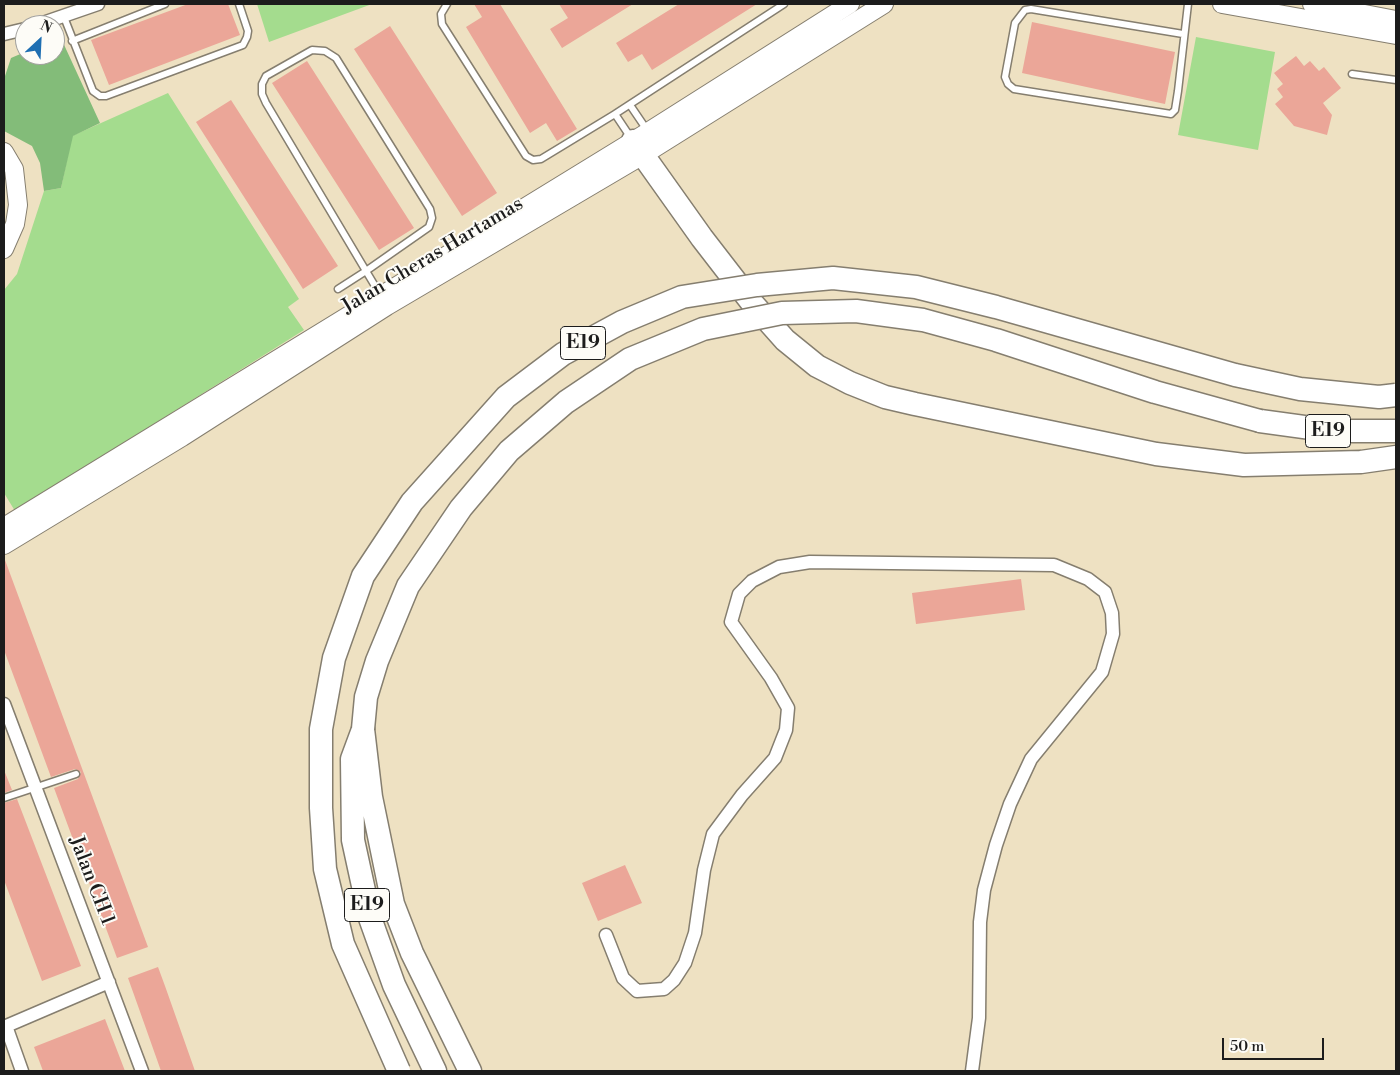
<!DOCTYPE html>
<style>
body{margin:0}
#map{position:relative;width:1400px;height:1075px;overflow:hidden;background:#eee1c2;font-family:"Libre Bodoni",serif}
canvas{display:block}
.frame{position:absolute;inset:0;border:5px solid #1c1c1c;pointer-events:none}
.north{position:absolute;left:15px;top:15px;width:50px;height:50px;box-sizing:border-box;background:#fdfcf7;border:1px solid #a3a29f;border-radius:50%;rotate:25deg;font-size:14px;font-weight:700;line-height:20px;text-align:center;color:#1c1c1c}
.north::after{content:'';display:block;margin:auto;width:18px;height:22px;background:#1f6fb2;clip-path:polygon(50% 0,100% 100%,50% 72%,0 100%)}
.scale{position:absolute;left:1222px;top:1038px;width:102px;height:22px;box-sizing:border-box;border:2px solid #1c1c1c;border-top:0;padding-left:6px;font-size:15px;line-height:18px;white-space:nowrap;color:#1c1c1c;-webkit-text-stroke:4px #fdfcf7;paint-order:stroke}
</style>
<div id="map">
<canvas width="1400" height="1075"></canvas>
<div class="frame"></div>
<div class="north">N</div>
<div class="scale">50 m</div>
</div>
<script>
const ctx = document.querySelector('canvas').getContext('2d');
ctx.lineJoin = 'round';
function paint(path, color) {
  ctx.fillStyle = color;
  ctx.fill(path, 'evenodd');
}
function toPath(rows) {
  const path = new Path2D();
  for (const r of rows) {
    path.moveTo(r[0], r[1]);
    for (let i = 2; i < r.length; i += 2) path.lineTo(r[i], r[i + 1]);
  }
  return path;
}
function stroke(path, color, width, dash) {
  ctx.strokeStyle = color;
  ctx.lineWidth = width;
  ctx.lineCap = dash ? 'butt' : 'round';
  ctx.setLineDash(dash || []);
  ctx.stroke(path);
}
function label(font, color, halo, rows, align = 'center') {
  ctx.font = font + ' "Libre Bodoni",serif';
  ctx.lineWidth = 4;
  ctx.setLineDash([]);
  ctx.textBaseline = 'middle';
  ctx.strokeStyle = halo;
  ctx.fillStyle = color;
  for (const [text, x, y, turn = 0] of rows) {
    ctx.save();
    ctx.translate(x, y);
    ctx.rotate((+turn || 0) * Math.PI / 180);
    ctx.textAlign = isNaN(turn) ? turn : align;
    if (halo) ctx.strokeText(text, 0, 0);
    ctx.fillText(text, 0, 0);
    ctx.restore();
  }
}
paint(toPath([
 [257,4,372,4,269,42],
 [1196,37,1275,52,1258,150,1178,135],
 [168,93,299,299,288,307,304,330,15,511,4,493,4,290,17,274,44,191,61,188,72,136]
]), '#a4dc8e');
paint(toPath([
 [60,36,100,123,73,136,61,188,44,191,40,163,32,146,4,131,4,79,11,58,25,52,25,55,55,55,55,39]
]), '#83bc79');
paint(toPath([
 [188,4,228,4,240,35,109,85,91,40],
 [474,4,500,4,577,129,557,141,546,123,530,133,466,27,482,17],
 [559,4,633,4,562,48,550,29,568,18],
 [679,4,757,4,652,70,642,54,628,62,616,43],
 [1032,22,1175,52,1165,104,1022,73],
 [390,26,497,193,462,216,354,49],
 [1296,56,1304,66,1310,61,1319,71,1324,67,1341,88,1323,103,1332,115,1327,135,1294,126,1275,104,1283,97,1277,89,1283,84,1274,73],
 [307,61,414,228,379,250,272,83],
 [231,100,338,266,303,289,196,122],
 [5,560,148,947,117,958,54,788,78,779,81,772,75,769,51,777,4,650],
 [1021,579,1025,610,916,624,912,593],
 [4,770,12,790,4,793],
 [17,799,81,966,42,981,4,880,4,803],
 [625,865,642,903,598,921,582,883],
 [158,967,165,986,195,1071,161,1071,138,1006,128,978],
 [105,1019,125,1071,43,1071,34,1047]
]), '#eba698');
const lane = toPath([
 [447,4,441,14,442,24,526,156,533,160,541,159,615,114,784,4],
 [64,17,93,91,100,96,106,96,243,45,247,37,248,31,239,4],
 [1183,34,1031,9,1025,10,1015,23,1005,77,1008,84,1014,89,1171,114,1175,110,1178,91,1188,4],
 [72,41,165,4],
 [1352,74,1396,80],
 [630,105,647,130],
 [615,114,631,138],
 [338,289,366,271,429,227,432,218,430,209,336,58,325,51,312,50,266,76,262,84,262,94,266,103,366,271,381,296],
 [4,798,76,774]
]);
const street = toPath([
 [37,25,98,4],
 [4,34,25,29],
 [4,704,142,1071],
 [606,935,623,978,637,991,664,989,674,980,685,963,695,933,704,870,713,834,742,795,775,758,786,730,788,708,771,678,731,622,739,594,752,581,779,567,810,562,1054,565,1088,579,1105,592,1112,613,1113,634,1102,672,1031,759,1010,804,996,845,984,890,980,922,979,1018,972,1071],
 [6,1026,22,1071],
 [4,1027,109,982]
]);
const secondary = toPath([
 [1222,4,1396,35],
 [1312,4,1396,20],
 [4,152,14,169,18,205,15,224,4,249],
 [4,527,648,132,850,4],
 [4,545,182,437,387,306,643,155,884,4]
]);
const highway = toPath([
 [633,141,702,238,753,304,785,340,817,366,850,383,885,397,915,404,1156,454,1244,465,1361,462,1396,457],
 [1260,421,1333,431,1396,431],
 [363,729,371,797,393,904,412,953,470,1071],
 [362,732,352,759,353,840,370,918,394,985,435,1071]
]);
stroke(lane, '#857e6f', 9);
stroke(street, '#857e6f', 15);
stroke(secondary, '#857e6f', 20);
stroke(highway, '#857e6f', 25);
stroke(lane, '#fff', 6);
stroke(street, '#fff', 12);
stroke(secondary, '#fff', 18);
stroke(highway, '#fff', 22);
const highwayBridge = toPath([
 [363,729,366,697,377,661,408,586,461,508,509,451,566,402,630,359,703,329,782,313,856,311,923,320,996,340,1155,392,1260,421],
 [399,1071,343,944,325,869,321,808,321,729,334,658,363,576,412,502,506,397,563,354,622,322,682,297,757,285,833,278,916,287,996,307,1235,375,1300,389,1379,397,1396,395]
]);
stroke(highwayBridge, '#857e6f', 25, []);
stroke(highwayBridge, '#fff', 22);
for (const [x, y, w] of [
 [583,343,45],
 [1328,431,45],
 [367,905,45]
]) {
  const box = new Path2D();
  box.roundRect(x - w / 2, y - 16.5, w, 33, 4);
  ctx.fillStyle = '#fdfcf7';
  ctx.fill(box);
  stroke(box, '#1c1c1c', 1);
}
label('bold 19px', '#1c1c1c', null, [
 ["E19",583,343],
 ["E19",1328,431],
 ["E19",367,905]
]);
label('20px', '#1c1c1c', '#fdfcf7', [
 ["Jalan Cheras Hartamas",433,256,-31],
 ["Jalan CH 1",91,881,69]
]);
</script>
